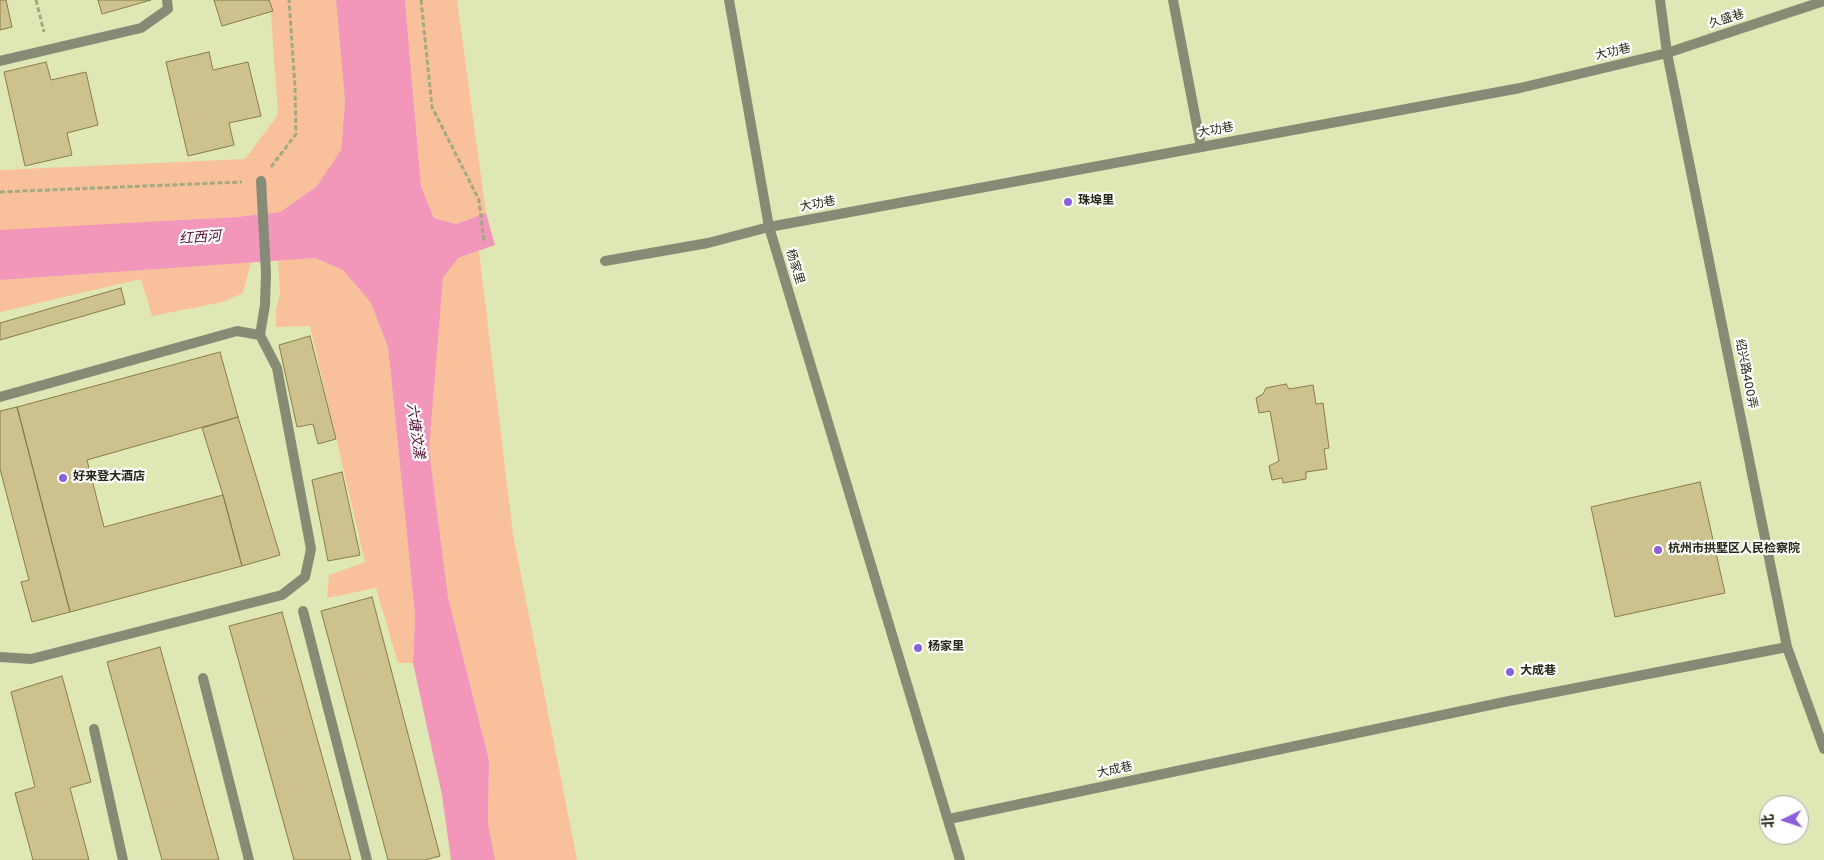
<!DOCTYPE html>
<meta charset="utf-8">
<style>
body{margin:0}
#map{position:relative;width:1824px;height:860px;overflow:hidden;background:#dfe8b4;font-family:Overpass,"Noto Sans SC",sans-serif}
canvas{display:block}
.north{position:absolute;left:1759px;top:795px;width:50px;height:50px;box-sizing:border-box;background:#fff;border:1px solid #a8a9a1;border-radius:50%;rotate:266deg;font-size:14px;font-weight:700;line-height:20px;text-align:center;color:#262915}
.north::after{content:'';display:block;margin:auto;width:18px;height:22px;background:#8b61db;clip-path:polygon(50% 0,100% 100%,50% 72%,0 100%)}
</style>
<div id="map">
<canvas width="1824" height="860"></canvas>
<div class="north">北</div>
</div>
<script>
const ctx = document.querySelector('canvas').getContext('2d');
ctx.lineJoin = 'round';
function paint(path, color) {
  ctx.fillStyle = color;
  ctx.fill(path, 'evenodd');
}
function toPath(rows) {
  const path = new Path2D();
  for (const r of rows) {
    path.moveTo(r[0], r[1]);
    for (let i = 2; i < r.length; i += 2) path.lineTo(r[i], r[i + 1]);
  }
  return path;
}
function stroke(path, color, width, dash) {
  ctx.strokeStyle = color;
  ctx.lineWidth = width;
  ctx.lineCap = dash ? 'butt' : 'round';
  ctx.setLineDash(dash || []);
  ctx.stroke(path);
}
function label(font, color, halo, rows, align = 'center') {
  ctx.font = font + ' Overpass,"Noto Sans SC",sans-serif';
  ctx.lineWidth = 4.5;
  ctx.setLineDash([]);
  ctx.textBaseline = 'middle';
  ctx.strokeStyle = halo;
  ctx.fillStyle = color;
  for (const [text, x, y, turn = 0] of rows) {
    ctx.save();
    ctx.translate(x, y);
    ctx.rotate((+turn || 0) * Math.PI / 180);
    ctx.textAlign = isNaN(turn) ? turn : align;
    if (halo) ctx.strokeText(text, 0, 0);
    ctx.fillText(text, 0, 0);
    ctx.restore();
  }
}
paint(toPath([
 [270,0,336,0,345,102,341,150,317,186,280,212,236,217,0,231,0,170,245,159,278,115],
 [405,0,457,0,486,213,456,224,434,218,421,186],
 [479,251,513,534,577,860,495,860,488,823,489,760,448,597,429,449,436,351,443,278,458,258],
 [315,258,343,270,371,303,388,347,415,615,413,663,398,663,376,588,327,598,329,575,365,562,310,326,276,327,276,310,280,293,278,260],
 [251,262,243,293,223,302,152,316,141,279,0,312,0,280]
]), '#f8c19b');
paint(toPath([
 [336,0,405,0,421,186,434,218,456,224,486,213,495,245,458,258,443,278,429,449,448,597,489,760,488,823,495,860,451,860,442,795,413,663,415,615,388,347,371,303,343,270,315,258,0,280,0,230,236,217,280,212,317,186,341,150,345,102]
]), '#f297b9');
const building = toPath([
 [0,0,6,0,12,27,0,30,0,0],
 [98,0,151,0,102,14,98,0],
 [214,0,269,0,273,11,222,26,214,0],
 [209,52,213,70,248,62,261,116,229,123,234,145,188,156,166,62,209,52],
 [46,62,51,80,86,72,98,125,67,133,72,155,25,166,4,72,46,62],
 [121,288,125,304,0,340,0,323,121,288],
 [310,336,336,439,318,444,313,424,297,427,279,345,310,336],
 [220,352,238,417,87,460,104,527,223,495,242,566,70,612,17,407,220,352],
 [1286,384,1289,389,1313,385,1316,404,1323,403,1329,448,1324,449,1327,469,1306,472,1306,479,1283,483,1282,478,1272,480,1269,466,1279,461,1270,411,1259,413,1256,398,1263,394,1266,388,1286,384],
 [17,407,70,612,32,622,21,582,29,580,0,469,0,411,17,407],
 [238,417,280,555,242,566,223,495,202,428,238,417],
 [342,472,360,555,328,561,312,480,342,472],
 [1700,482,1725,593,1615,617,1591,507,1700,482],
 [372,597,440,856,425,860,388,860,321,611,372,597],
 [282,612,351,860,294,860,229,626,282,612],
 [160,647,219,860,162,860,107,662,160,647],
 [62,676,91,782,70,788,89,860,33,860,15,793,35,787,11,692,62,676]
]);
paint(building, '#cdc18e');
stroke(building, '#887c4b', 1);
stroke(toPath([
 [36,0,44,32],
 [421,0,432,107,479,200,484,242],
 [271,167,296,134,295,87,289,0],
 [0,192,242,182]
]), '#a2a980', 3, [5, 2.5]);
stroke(toPath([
 [1173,0,1201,147],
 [0,61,141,28,168,9,167,0],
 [605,261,708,243,769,227,729,0],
 [260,335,265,305,266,273,261,181],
 [0,397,237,331,260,335,277,368,311,549,305,577,282,595,31,659,0,657],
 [303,611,367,860],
 [203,678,249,860],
 [94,729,123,860]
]), '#878b76', 10);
stroke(toPath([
 [1660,0,1667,53,1787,647,1824,749],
 [949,819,1509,701,1787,647],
 [960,860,769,227,1520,88,1667,53,1824,1]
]), '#878b76', 10);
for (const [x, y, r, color] of [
 [1068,202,5,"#8b61db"],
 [63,478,5,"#8b61db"],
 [1658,550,5,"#8b61db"],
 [918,648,5,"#8b61db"],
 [1510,672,5,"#8b61db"]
]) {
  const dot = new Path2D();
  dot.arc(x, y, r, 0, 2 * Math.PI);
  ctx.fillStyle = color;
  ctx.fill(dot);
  stroke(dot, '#fff', 2);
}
label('12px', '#262915', '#fff', [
 ["久盛巷",1727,20,-18],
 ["大功巷",1613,53,-13],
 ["大功巷",1216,131,-10],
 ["大功巷",818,205,-11],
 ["杨家里",794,267,73],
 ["绍兴路400弄",1745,374,79],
 ["大成巷",1115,771,-12]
]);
label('bold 12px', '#262915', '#fff', [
 ["珠埠里",1078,202],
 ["好来登大酒店",73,478],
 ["杭州市拱墅区人民检察院",1668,550],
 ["杨家里",928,648],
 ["大成巷",1520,672]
], 'left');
label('italic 14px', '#520c2f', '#fff', [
 ["红西河",200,239,-4],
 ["六塘汶漾",414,431,82]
]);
</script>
